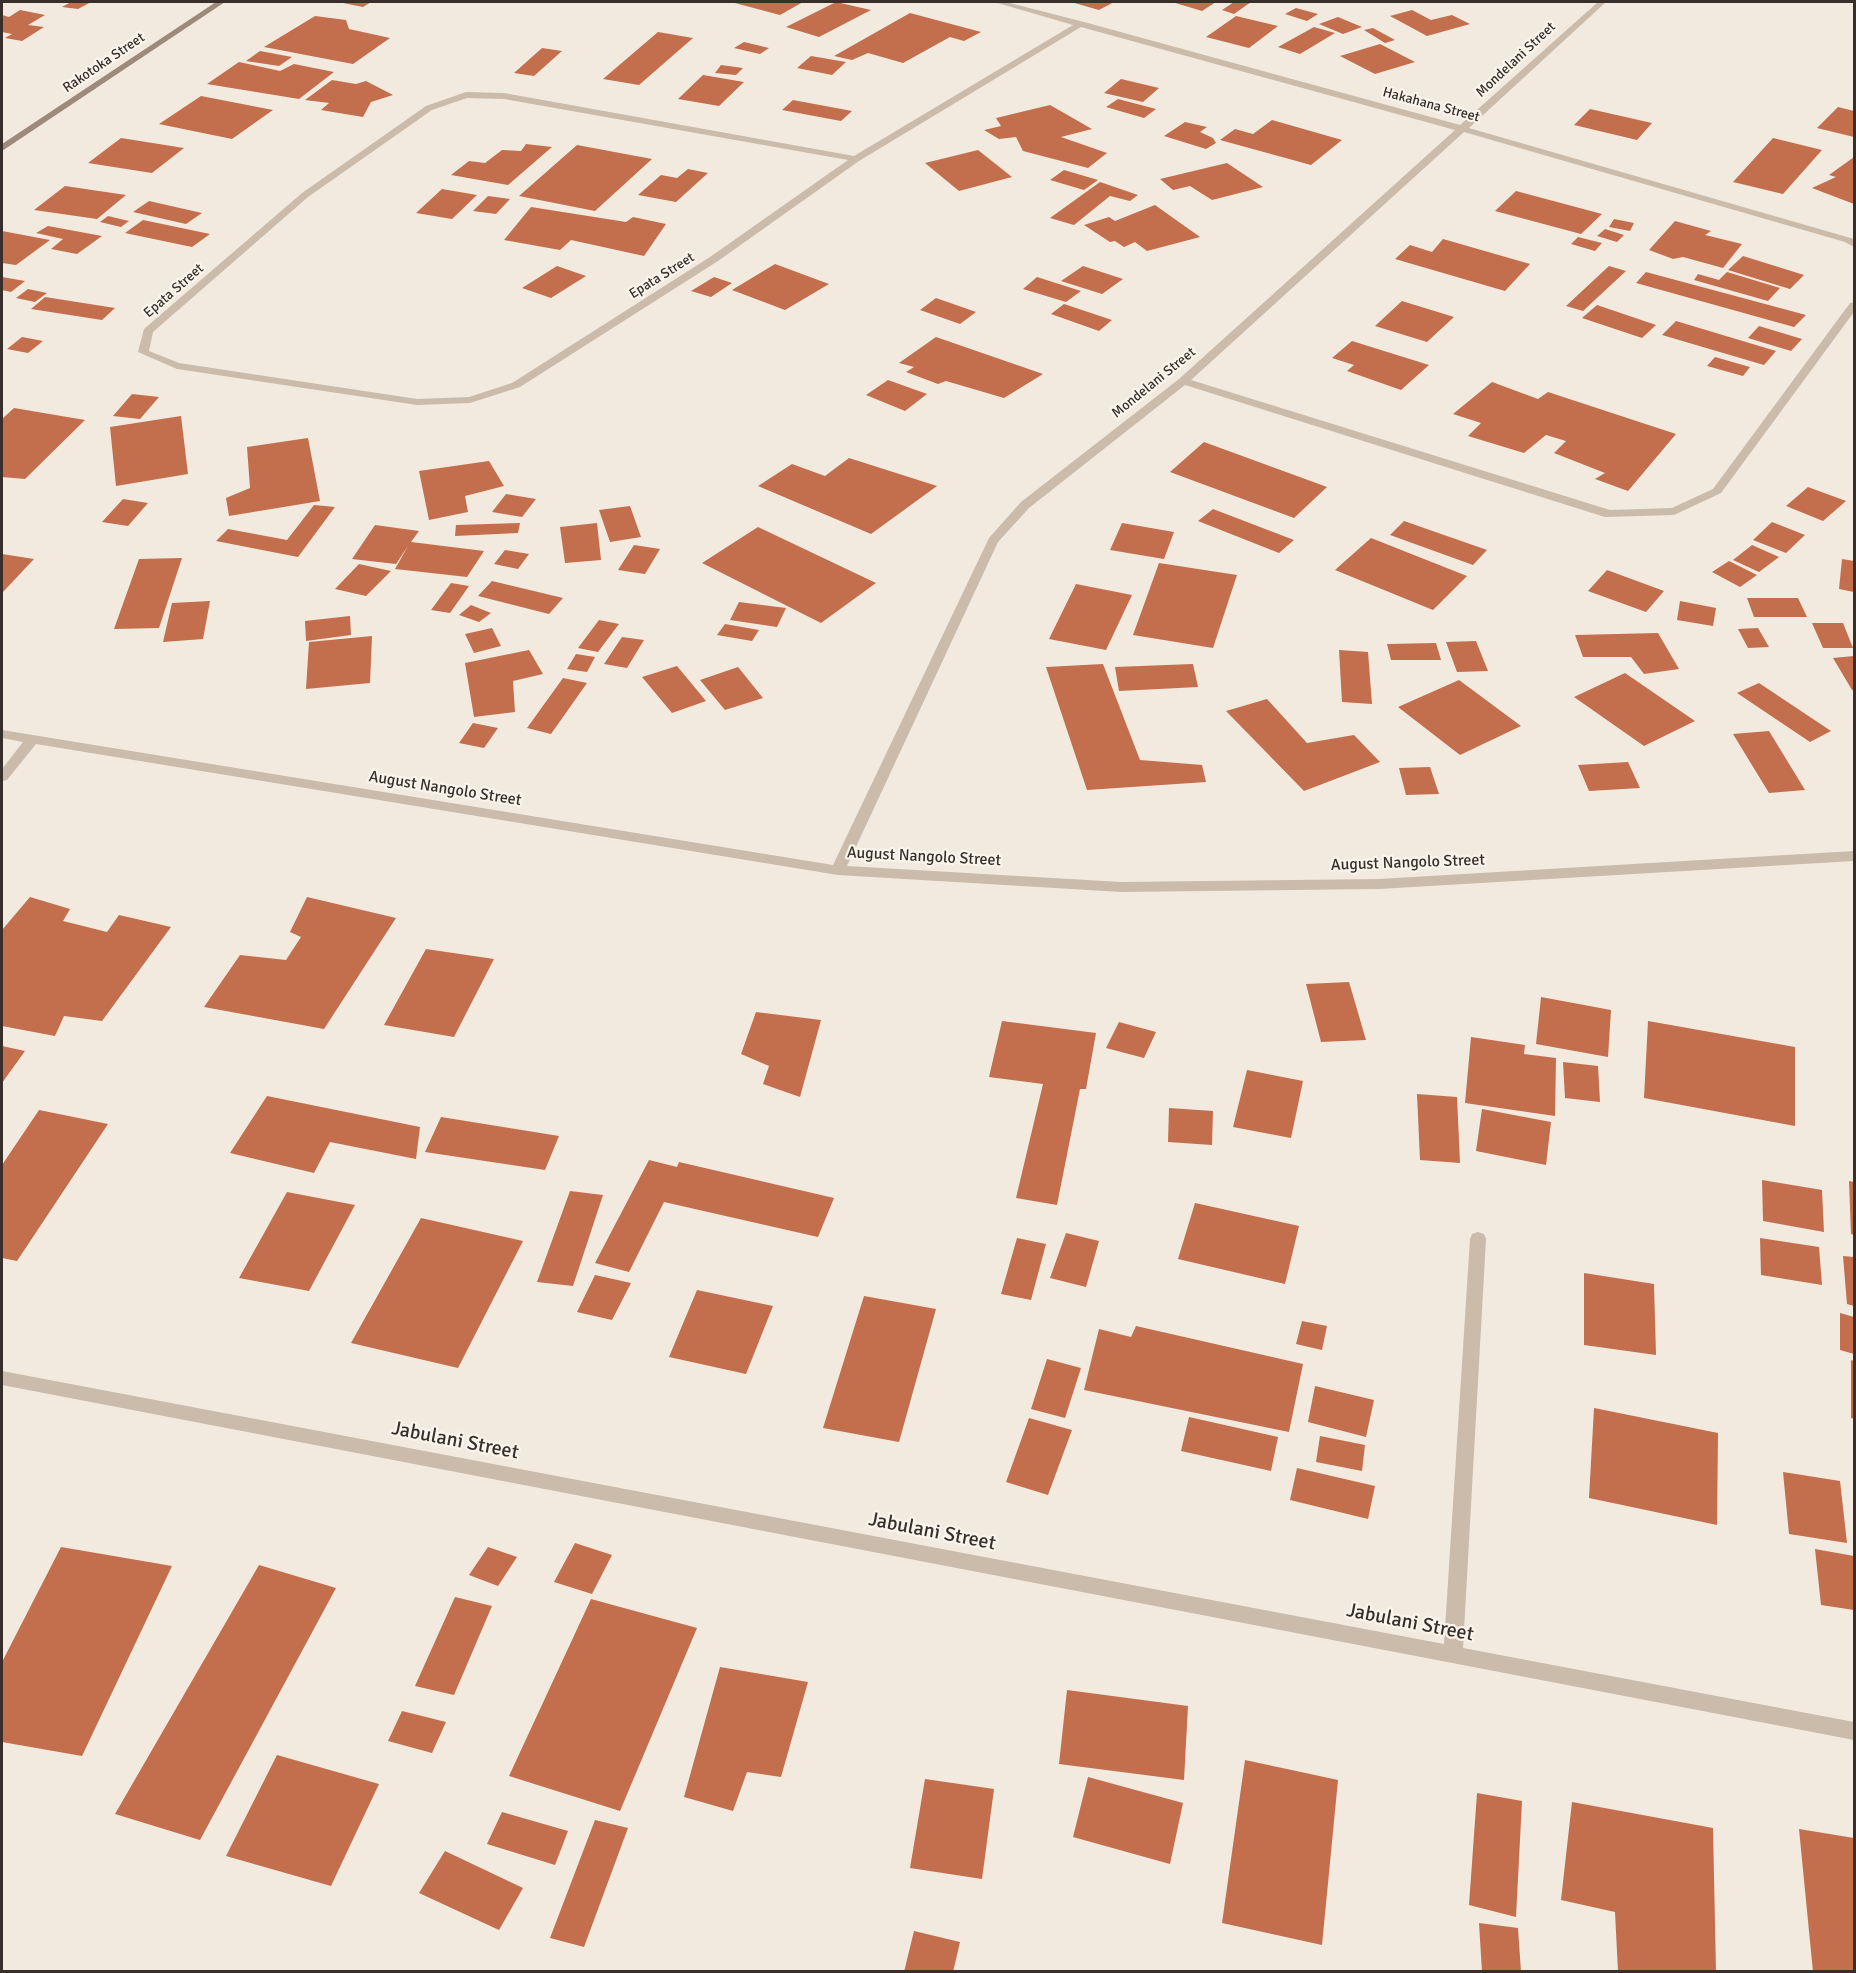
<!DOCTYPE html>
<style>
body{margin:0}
#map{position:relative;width:1856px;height:1973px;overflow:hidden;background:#f2eadf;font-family:Signika,sans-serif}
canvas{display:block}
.frame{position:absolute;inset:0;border:3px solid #382f2a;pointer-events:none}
</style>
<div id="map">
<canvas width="1856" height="1973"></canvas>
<div class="frame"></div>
</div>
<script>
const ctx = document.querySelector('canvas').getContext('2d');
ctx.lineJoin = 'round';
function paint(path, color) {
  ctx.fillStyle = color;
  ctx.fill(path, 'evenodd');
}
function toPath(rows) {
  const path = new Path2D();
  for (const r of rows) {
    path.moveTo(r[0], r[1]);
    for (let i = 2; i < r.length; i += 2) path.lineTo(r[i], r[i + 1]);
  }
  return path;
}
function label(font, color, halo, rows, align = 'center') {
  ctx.font = font + ' Signika,sans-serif';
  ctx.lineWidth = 4.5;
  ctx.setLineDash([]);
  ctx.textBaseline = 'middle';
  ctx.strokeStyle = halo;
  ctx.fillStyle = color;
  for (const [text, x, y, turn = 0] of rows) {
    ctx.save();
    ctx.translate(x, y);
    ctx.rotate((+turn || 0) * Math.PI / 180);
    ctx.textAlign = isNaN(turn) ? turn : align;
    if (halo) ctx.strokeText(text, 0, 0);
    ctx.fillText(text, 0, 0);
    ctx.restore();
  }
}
paint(toPath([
 [71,2,91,2,78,9,62,7],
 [338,2,371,2,363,7],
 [731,2,803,2,780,15],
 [836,2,871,10,819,37,786,27],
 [1071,2,1114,2,1099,10],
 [1172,2,1216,2,1202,11],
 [1234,2,1251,2,1234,14,1222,10],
 [1296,8,1318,14,1307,21,1285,14],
 [20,10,45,15,28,25,44,27,22,41,5,38,12,34,2,32,2,15,9,17],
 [1412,10,1431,20,1452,15,1470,24,1427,36,1390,16],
 [910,13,981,32,964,41,950,37,903,63,868,53,852,60,834,56],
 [315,16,346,20,349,29,390,38,353,64,264,47],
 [1236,16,1278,26,1249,48,1206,37],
 [1338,17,1362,27,1343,34,1319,24],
 [1314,27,1335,33,1300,54,1278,47],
 [1373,28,1395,40,1385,43,1364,30],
 [658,32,693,38,639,85,603,79],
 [744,42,769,48,760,54,734,48],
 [1380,44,1415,62,1375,74,1340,56],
 [542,48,562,51,534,76,514,73],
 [260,51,292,57,279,66,246,61],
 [811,56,846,62,832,75,797,68],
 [239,62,280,71,294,64,334,72,299,99,207,84],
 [721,65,743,68,736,75,715,73],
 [703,75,744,82,719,106,678,99],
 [1121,79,1159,88,1143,102,1104,93],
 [332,80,356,84,366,81,393,95,371,102,363,117,321,110,329,103,305,100],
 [201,96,273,110,232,139,159,124],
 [1118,99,1156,109,1144,118,1106,107],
 [793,100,852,111,841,121,782,110],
 [1050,105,1092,129,1061,137,1107,153,1088,168,1023,151,1016,137,999,139,984,130,1001,126,996,118],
 [1838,107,1854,111,1854,137,1817,128],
 [1590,109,1652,123,1637,140,1574,125],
 [1272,120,1342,140,1311,165,1220,140,1235,129,1253,134],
 [1185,122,1207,127,1200,132,1213,138,1216,143,1206,149,1164,136],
 [121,138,184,148,152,173,88,163],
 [1773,138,1822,150,1783,194,1733,182],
 [526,144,552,147,508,185,451,175,469,161,485,163,502,150,521,151],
 [577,145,652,159,595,211,519,196],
 [978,150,1012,177,959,191,925,163],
 [1854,157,1854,204,1812,188,1836,177,1829,175],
 [1227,163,1263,187,1212,200,1190,186,1173,190,1160,179],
 [688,169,708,173,676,202,638,195,661,175,677,178],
 [1064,170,1098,180,1084,190,1050,180],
 [1100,182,1138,195,1130,201,1110,196,1074,225,1050,218],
 [65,186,126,195,97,219,34,210],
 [442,189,477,195,452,219,416,213],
 [1516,191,1602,214,1581,234,1495,211],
 [488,196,510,199,496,214,473,211],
 [149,201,202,213,186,224,133,212],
 [1155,205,1200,237,1147,251,1135,242,1124,247,1115,241,1110,242,1084,225,1109,217,1115,221],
 [531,207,626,222,633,217,666,224,644,256,571,240,560,250,504,240],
 [108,216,129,221,121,227,100,222],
 [1614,219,1634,223,1630,231,1609,227],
 [143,220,210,234,192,247,125,233],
 [1675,221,1711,231,1705,235,1742,244,1723,268,1683,257,1673,259,1649,250],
 [48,226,102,236,77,254,51,249,63,239,36,233],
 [1605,229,1624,235,1617,242,1597,236],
 [2,231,50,240,16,265,2,263],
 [1578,237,1602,243,1595,251,1571,244],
 [1443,239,1530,264,1505,291,1395,259,1410,245,1432,252],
 [1743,256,1804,275,1790,289,1728,270],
 [775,264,829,284,785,310,732,290],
 [557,266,586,276,551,298,522,288],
 [1083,266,1123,279,1102,294,1061,281],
 [1609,266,1626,271,1583,311,1566,306],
 [1646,272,1806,315,1794,327,1636,283],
 [1727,272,1780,288,1768,301,1694,280,1698,274,1719,280],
 [2,277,25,281,11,292,2,290],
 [714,277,732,283,711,297,691,291],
 [1037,277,1081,291,1066,302,1023,289],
 [28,289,47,293,35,302,16,298],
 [45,297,115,308,102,320,31,309],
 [936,298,976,312,960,324,920,310],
 [1402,301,1454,317,1427,342,1375,326],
 [1064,304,1112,320,1099,331,1051,314],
 [1597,305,1656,325,1642,338,1582,318],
 [1676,321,1776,351,1764,365,1662,335],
 [1759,326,1802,339,1791,351,1748,338],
 [22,337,43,341,28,353,7,349],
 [936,337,1043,374,1004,398,946,381,938,384,906,372,914,367,899,363],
 [1352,341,1429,365,1401,390,1347,371,1354,365,1332,358],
 [1715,357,1750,367,1743,376,1707,366],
 [888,380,927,394,905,411,866,395],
 [1492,382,1538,399,1548,392,1676,434,1628,491,1595,479,1605,473,1554,453,1566,441,1546,435,1524,453,1468,436,1481,423,1453,414],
 [132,394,159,397,140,419,113,416],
 [14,408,85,420,25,479,2,477,2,419],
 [181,416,188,474,116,486,110,427],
 [308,438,320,501,229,516,226,498,250,488,247,447],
 [1204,442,1327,487,1294,518,1170,472],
 [849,458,937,486,871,534,758,486,792,464,825,476],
 [489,461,504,486,465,496,468,512,429,520,419,471],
 [1808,487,1846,501,1823,521,1786,506],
 [506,494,536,499,522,517,492,512],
 [123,499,148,503,128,526,102,522],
 [314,505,335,507,298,557,216,541,228,529,287,540],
 [630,506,641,537,610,542,599,510],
 [1213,509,1294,540,1279,553,1198,521],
 [1404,521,1487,550,1473,565,1390,535],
 [1772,522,1805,535,1786,553,1753,540],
 [520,523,518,533,455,536,456,525],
 [597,523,601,560,565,563,560,527],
 [1122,523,1174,532,1164,559,1110,550],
 [375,525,419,531,411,542,484,551,467,577,395,569,408,546,396,564,352,559],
 [758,527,876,583,821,623,702,563],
 [1371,538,1467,576,1433,610,1335,570],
 [634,545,660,549,645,574,618,570],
 [1752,545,1779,557,1759,572,1733,560],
 [505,550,529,554,518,569,494,564],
 [2,554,34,559,2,593],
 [182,558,159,628,114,629,139,559],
 [1842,559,1854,561,1854,592,1839,589],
 [1729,561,1757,575,1740,587,1712,572],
 [1159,563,1237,575,1213,648,1133,635],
 [359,564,391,571,366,596,335,589],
 [1607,570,1664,591,1646,612,1588,591],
 [492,581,563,598,549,614,478,596],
 [451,583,469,586,450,613,431,610],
 [1076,584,1132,595,1106,650,1049,639],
 [1747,598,1798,598,1807,617,1754,617],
 [210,601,203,639,163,642,172,603],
 [1680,601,1716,608,1713,626,1677,620],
 [739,602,786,608,777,627,730,620],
 [471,605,491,613,479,622,459,615],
 [350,616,351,635,306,641,305,621],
 [599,620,619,624,598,652,578,648],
 [1812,623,1843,623,1853,648,1823,648],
 [725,624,759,630,752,641,717,635],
 [492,628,501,646,474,653,465,634],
 [1758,628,1769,647,1748,648,1738,629],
 [1658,633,1679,669,1644,674,1631,657,1583,657,1575,635],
 [372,636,370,683,306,689,309,642],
 [622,637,644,640,627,668,604,664],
 [1476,641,1488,671,1457,672,1446,642],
 [1436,643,1441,660,1391,660,1387,644],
 [529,650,543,674,513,681,515,712,474,717,465,663],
 [1339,650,1368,652,1372,704,1342,702],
 [576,654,595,657,587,672,567,669],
 [1854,656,1854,690,1852,690,1833,658],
 [1103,664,1140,760,1202,765,1206,782,1087,790,1046,667],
 [1193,664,1198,687,1119,691,1115,667],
 [677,666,706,701,672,713,642,677],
 [738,667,763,698,725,710,700,680],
 [1625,673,1695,721,1644,746,1574,697],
 [563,678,587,683,551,734,527,728],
 [1459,680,1521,726,1460,755,1398,707],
 [1759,683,1831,731,1810,742,1737,693],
 [1267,699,1307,743,1354,735,1380,762,1304,791,1226,711],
 [473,723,498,728,484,748,459,743],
 [1769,731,1805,790,1769,793,1733,734],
 [1628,762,1640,788,1589,791,1578,765],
 [1430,767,1439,794,1406,795,1399,768],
 [30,897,70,909,63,921,107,932,119,915,171,927,102,1021,64,1016,55,1036,2,1026,2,930],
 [307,897,396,918,324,1029,204,1007,240,955,286,960,301,937,290,932],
 [426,949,494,959,454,1037,384,1025],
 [1349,982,1366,1040,1321,1042,1306,984],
 [1541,997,1611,1010,1608,1057,1536,1044],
 [756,1012,821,1020,800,1097,763,1084,769,1066,741,1054],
 [1002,1021,1096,1033,1086,1089,1080,1089,1057,1205,1016,1198,1043,1084,989,1077],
 [1648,1021,1795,1047,1795,1126,1644,1098],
 [1119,1022,1156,1032,1144,1058,1106,1048],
 [1471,1037,1525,1045,1524,1054,1556,1058,1555,1116,1465,1103],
 [2,1046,25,1051,2,1083],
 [1563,1062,1598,1066,1600,1102,1565,1098],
 [1247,1070,1303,1081,1291,1138,1233,1127],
 [1417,1094,1457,1097,1460,1163,1420,1160],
 [267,1096,420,1127,416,1159,330,1142,314,1173,230,1153],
 [1169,1108,1213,1111,1212,1145,1168,1142],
 [1482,1109,1551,1122,1546,1165,1476,1151],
 [39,1110,108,1124,17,1261,2,1258,2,1165],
 [441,1117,559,1136,545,1170,425,1152],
 [649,1160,677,1167,679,1162,834,1198,818,1237,664,1202,629,1272,595,1263],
 [1762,1180,1822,1190,1824,1232,1763,1221],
 [1849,1181,1854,1182,1854,1235,1851,1234],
 [570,1191,603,1195,573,1286,537,1282],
 [287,1192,355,1205,309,1291,239,1278],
 [1195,1203,1299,1226,1285,1284,1178,1259],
 [421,1218,523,1241,458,1368,351,1343],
 [1066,1233,1099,1241,1086,1287,1050,1278],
 [1017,1238,1046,1244,1031,1300,1001,1294],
 [1760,1238,1819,1247,1822,1285,1761,1275],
 [1843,1256,1854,1257,1854,1306,1847,1304],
 [1584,1273,1654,1284,1656,1355,1584,1345],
 [595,1275,631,1283,612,1320,577,1312],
 [697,1290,773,1306,746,1374,669,1357],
 [864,1296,936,1309,899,1442,823,1428],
 [1840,1313,1854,1317,1854,1354,1840,1350],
 [1302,1321,1327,1326,1322,1350,1296,1344],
 [1136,1326,1303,1364,1289,1432,1084,1390,1099,1329,1131,1337],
 [1047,1359,1081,1368,1065,1418,1031,1409],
 [1851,1360,1854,1361,1854,1419,1851,1418],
 [1315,1386,1374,1400,1366,1437,1308,1422],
 [1594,1408,1718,1433,1717,1525,1589,1498],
 [1189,1417,1278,1437,1271,1471,1181,1451],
 [1029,1418,1072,1430,1048,1495,1006,1482],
 [1320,1436,1365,1445,1362,1471,1316,1462],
 [1297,1468,1375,1486,1368,1519,1290,1500],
 [1783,1472,1840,1481,1847,1543,1789,1534],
 [575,1543,612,1555,592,1594,554,1582],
 [61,1547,172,1566,82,1756,2,1742,2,1662],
 [488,1547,517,1557,498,1586,469,1575],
 [1815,1549,1854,1556,1854,1610,1821,1605],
 [259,1565,336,1588,200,1840,115,1814],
 [455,1597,492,1606,454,1695,415,1686],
 [591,1599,697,1628,620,1811,509,1776],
 [720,1667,808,1682,781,1777,747,1772,733,1811,684,1797],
 [1067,1690,1188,1706,1184,1780,1059,1764],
 [402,1711,446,1722,432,1753,388,1741],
 [277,1755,379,1784,331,1886,226,1856],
 [1245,1760,1338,1780,1322,1945,1222,1923],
 [1088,1777,1183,1803,1170,1864,1073,1837],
 [925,1779,994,1789,982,1879,910,1868],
 [1477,1793,1522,1801,1516,1917,1469,1905],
 [1572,1802,1713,1828,1716,1972,1618,1972,1615,1912,1561,1900],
 [502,1812,568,1831,555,1865,487,1844],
 [595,1820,628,1828,584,1947,550,1938],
 [1799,1829,1854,1838,1854,1972,1813,1972],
 [445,1851,523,1888,499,1930,419,1893],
 [1479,1923,1518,1928,1521,1972,1482,1972],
 [914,1931,960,1942,953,1972,904,1972]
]), '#c36e4c');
paint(toPath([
 [994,2,1006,2,1084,22,1460,125,1598,2,1606,2,1469,128,1854,239,1854,247,1845,242,1464,132,1191,380,1610,510,1672,508,1713,489,1850,303,1854,302,1854,312,1721,493,1674,515,1605,517,1185,385,1029,508,998,542,847,866,1121,882,1379,879,1854,851,1854,861,1379,889,1121,892,838,875,36,744,7,780,2,781,2,769,23,742,2,738,2,730,833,865,989,538,1021,502,1179,379,1455,130,1081,27,859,161,718,261,520,387,470,403,417,405,177,369,138,352,144,329,302,193,426,106,466,92,504,93,854,156,1073,25,994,2],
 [467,98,504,99,848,160,710,257,512,383,469,397,417,399,179,363,149,351,153,332,308,197,432,110,467,98],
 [1478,1232,1484,1234,1486,1239,1463,1648,1854,1722,1854,1740,2,1385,2,1371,1444,1644,1470,1239,1472,1234,1478,1232]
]), '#cabbab');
paint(toPath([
 [216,2,225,2,2,151,2,144,216,2]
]), '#9e8a7c');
label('14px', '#382f2a', '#faf4eb', [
 ["Mondelani Street",1516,60,-43],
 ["Rakotoka Street",104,63,-34],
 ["Hakahana Street",1431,105,15],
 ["Epata Street",662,276,-32],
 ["Epata Street",174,291,-41],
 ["Mondelani Street",1154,383,-39]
]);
label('16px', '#382f2a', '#faf4eb', [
 ["August Nangolo Street",445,789,9],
 ["August Nangolo Street",924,857,3],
 ["August Nangolo Street",1408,863,-2]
]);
label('20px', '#382f2a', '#faf4eb', [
 ["Jabulani Street",455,1441,11],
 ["Jabulani Street",932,1532,11],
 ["Jabulani Street",1410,1623,11]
]);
</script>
